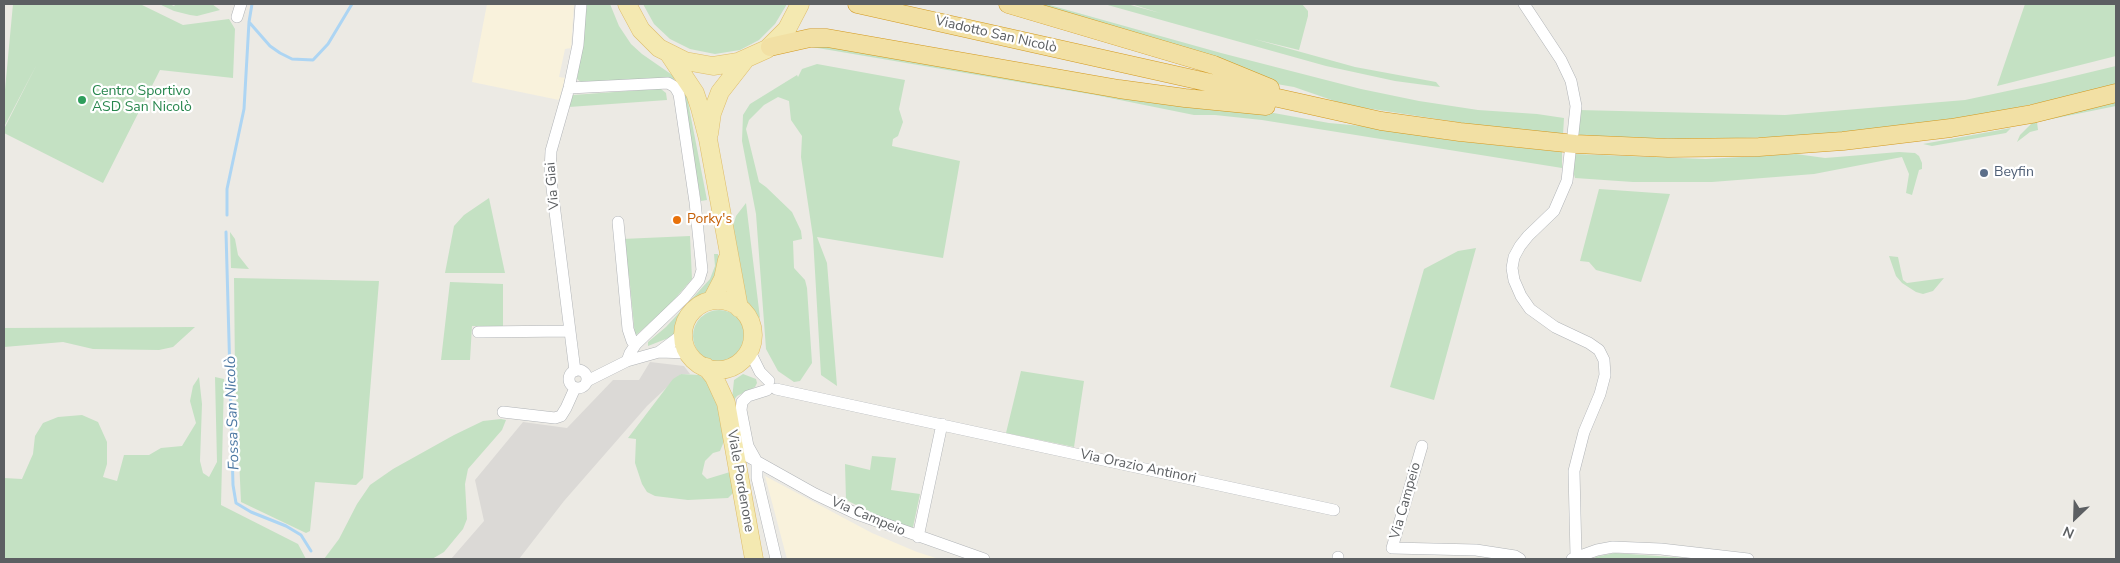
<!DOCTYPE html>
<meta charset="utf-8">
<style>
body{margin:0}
#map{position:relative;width:2120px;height:563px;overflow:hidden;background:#eceae4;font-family:"Nunito Sans",sans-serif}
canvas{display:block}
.frame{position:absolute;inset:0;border:5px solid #5c5f62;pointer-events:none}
.north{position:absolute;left:2050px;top:493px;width:50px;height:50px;-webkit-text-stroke:4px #fff;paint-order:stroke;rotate:204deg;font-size:14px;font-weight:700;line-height:20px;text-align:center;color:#5c5f62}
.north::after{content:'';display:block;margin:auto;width:18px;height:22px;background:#5c5f62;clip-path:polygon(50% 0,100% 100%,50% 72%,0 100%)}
</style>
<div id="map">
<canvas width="2120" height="563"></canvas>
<div class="frame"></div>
<div class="north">N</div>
</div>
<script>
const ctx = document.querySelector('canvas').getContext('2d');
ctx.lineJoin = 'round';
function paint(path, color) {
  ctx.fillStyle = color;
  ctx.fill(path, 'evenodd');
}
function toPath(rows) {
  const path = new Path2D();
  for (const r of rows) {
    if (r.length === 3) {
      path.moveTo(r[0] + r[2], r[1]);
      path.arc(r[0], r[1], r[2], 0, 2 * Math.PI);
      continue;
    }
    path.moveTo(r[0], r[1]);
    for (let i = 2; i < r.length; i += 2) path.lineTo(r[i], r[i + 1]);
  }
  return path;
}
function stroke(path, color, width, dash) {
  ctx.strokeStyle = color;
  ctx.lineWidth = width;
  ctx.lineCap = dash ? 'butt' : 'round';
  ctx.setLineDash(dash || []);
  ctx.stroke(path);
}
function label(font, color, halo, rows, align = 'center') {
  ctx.font = font + ' "Nunito Sans",sans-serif';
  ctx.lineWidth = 4.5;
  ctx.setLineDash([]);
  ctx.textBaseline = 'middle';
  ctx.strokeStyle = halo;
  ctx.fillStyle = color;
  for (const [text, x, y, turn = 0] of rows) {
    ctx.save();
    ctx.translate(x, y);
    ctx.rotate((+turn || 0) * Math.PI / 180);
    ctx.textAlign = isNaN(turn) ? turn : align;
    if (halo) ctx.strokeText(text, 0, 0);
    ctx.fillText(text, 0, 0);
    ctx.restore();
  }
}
paint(toPath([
 [487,4,574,4,571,48,565,49,559,77,565,78,559,100,472,82],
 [765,476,872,533,917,552,939,559,787,559]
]), '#f9f2dc');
paint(toPath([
 [650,362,684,366,690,374,681,374,647,406,564,501,519,559,451,559,484,521,475,480,523,422,567,428,613,380,639,380]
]), '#dbd9d6');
paint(toPath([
 [13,4,140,4,183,25,229,19,235,29,233,78,160,70,103,183,4,133,4,129,37,64,4,127,4,100],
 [159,4,169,4,174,6,176,4,212,4,220,10,197,16,190,15,174,11],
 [587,4,610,4,619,26,631,44,642,54,678,79,581,82,577,79],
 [643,4,787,4,775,24,759,40,740,50,715,54,690,49,670,39,654,24],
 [1029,4,1046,4,1221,53,1361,89,1419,101,1478,110,1537,114,1564,118,1563,135,1515,131,1346,105,1294,87,1265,82],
 [1104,4,1127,4,1160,13,1131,4,1302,4,1308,11,1308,16,1299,50,1254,39,1355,67,1436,82,1440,87,1395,81,1326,66],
 [2025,4,2116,4,2116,56,1997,86],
 [813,44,1246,108,1329,123,1373,127,1449,140,1562,152,1562,168,1262,120,1215,115,1194,115,1095,95,800,45],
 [817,64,905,80,899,109,903,122,898,136,893,139,892,146,960,161,943,258,817,237,827,263,837,386,821,375,813,237,801,157,802,136,791,120,789,101,778,97,764,105,749,120,746,129,759,182,766,187,792,212,801,231,802,239,793,241,794,268,805,280,807,288,812,363,800,381,794,382,778,371,766,349,756,214,742,141,743,115,750,104,797,75,798,77,802,69],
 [2116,66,2116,85,2104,89,1963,119,1892,129,1793,137,1682,139,1576,136,1578,110,1785,115,1965,100,2045,83],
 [656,89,661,89,666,93,667,100,569,107,573,95],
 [681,90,687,97,707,200,701,201],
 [2116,102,2116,106,2037,122,2038,130,2030,132,2017,142,2020,135,2032,123],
 [2011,128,2006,133,1932,146,1923,144],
 [1899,152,1915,153,1919,156,1922,163,1922,169,1919,170,1912,195,1906,193,1909,174,1902,157,1814,174,1712,182,1633,182,1575,178,1573,171,1575,154,1706,159,1796,154,1825,158],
 [1599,189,1670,194,1641,282,1596,270,1589,262,1580,261],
 [489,198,505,273,445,273,454,226,464,215],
 [746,203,760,318,753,313,744,296,733,226,736,216],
 [230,232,235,239,238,255,249,269,231,268],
 [690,236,692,279,667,308,635,336,629,275,626,275,622,239],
 [1476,248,1434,400,1390,387,1424,269,1458,251],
 [714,254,718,254,718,261,712,291,687,308,676,332,671,337,648,346,648,342,666,327,710,279,715,266],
 [1889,256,1898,257,1903,280,1907,283,1944,278,1933,291,1923,294,1916,292,1902,283,1896,276],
 [234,278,379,281,363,478,356,485,315,482,310,531,306,533,241,502,235,372],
 [450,282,503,284,503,327,472,326,470,360,441,360],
 [719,336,26],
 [195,327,173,347,159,350,93,349,63,342,4,347,4,328],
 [1021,371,1084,381,1074,447,1006,433],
 [681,374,699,375,710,384,721,416,725,439,720,451,713,453,705,461,702,474,707,479,730,472,735,491,728,498,688,500,655,496,647,492,642,484,635,463,636,439,628,438,673,379],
 [743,374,756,379,757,383,755,387,737,396,734,400,732,399,734,380],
 [199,377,202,404,200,461,203,473,209,477,217,462,215,377,224,379,221,505,298,544,306,559,4,559,4,478,22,479,33,454,35,436,43,423,58,417,82,415,98,422,107,442,107,464,103,477,117,481,124,455,149,455,161,448,182,446,196,423,190,401,193,386],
 [501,419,506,420,502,430,468,469,465,484,467,519,463,529,444,552,432,559,324,559,339,539,357,504,370,485,393,469,454,435,483,421],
 [872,456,896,458,891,490,920,494,912,532,846,500,845,464,870,470],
 [1615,553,1686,558,1698,559,1596,559,1595,557]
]), '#c4e1c3');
stroke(toPath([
 [249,22,270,46,280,53,292,59,313,60,328,44,352,4],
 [227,215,227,189,244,109,249,22,252,4],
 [226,232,233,485,236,503,251,512,286,526,301,535,311,551]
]), '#add5f3', 3);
const minor = toPath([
 [1524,4,1561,60,1571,81,1576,106,1573,134],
 [237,17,241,4],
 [569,88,668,83,675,87,679,94,695,202,702,270,699,280,684,298,636,344,630,353,627,361],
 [1570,153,1567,181,1554,211,1528,236,1520,246,1514,257,1512,268,1514,280,1521,296,1530,309,1555,327,1589,343,1599,350,1604,360,1605,375,1600,394,1584,432,1574,471,1576,556],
 [618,222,628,329,632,341,636,344],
 [478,332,570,331],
 [683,334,659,352,689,353],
 [749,350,760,372,769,381],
 [578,379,9],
 [575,371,550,172,551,151,569,88,578,45,581,4],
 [587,381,627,361,659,352],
 [776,389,1334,510],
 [767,390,748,396,742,402,741,410,748,446,757,462,757,478,776,559],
 [503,412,555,418,561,416,566,408,575,388],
 [734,446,749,457,815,494,857,514,984,559],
 [1422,446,1392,548,1476,550,1515,556,1520,559],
 [918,537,942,424],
 [1338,559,1338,557],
 [1572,559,1597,550,1613,547,1661,549,1748,559]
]);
const primary = toPath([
 [627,4,641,30,659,48,685,61,713,66,738,62,767,49,787,29,800,4],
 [669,54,695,93,700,108,708,139,739,308],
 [709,134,712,113,720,92,745,60],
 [712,300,723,279,727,260],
 [718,335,35],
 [706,367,714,377,726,403,754,559]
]);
const trunk = toPath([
 [857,4,1381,121,1460,132,1575,144,1668,148,1759,147,1843,141,1951,128,2032,114,2116,93],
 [1008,4,1214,65,1270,88],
 [770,47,810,38,827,38,1119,89,1185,98,1266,106]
]);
stroke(minor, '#b1b4b7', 12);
stroke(primary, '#debd6b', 19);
stroke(trunk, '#d2981e', 19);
stroke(minor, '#fff', 11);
stroke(primary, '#f4e9b1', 18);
stroke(trunk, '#f2e0a4', 18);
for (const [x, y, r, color] of [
 [82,100,5,"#2e9e5b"],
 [1984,173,5,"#5c6f8a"],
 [677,220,5,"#e8710a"]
]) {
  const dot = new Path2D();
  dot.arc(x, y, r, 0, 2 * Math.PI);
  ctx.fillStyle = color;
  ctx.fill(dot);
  stroke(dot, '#fff', 2);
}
label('14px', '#5c5f62', '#fff', [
 ["Viadotto San Nicolò",996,35,13],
 ["Via Giai",553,186,-95],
 ["Via Orazio Antinori",1138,467,12],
 ["Viale Pordenone",740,481,80],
 ["Via Campeio",1406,501,-74],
 ["Via Campeio",868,517,23]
]);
label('14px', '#27864d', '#fff', [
 ["Centro Sportivo",92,92],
 ["ASD San Nicolò",92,108]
], 'left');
label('14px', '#4e5e75', '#fff', [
 ["Beyfin",1994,173]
], 'left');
label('14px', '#c56008', '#fff', [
 ["Porky's",687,220]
], 'left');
label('italic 15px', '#4c78a3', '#fff', [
 ["Fossa San Nicolò",233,413,-92]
]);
</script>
